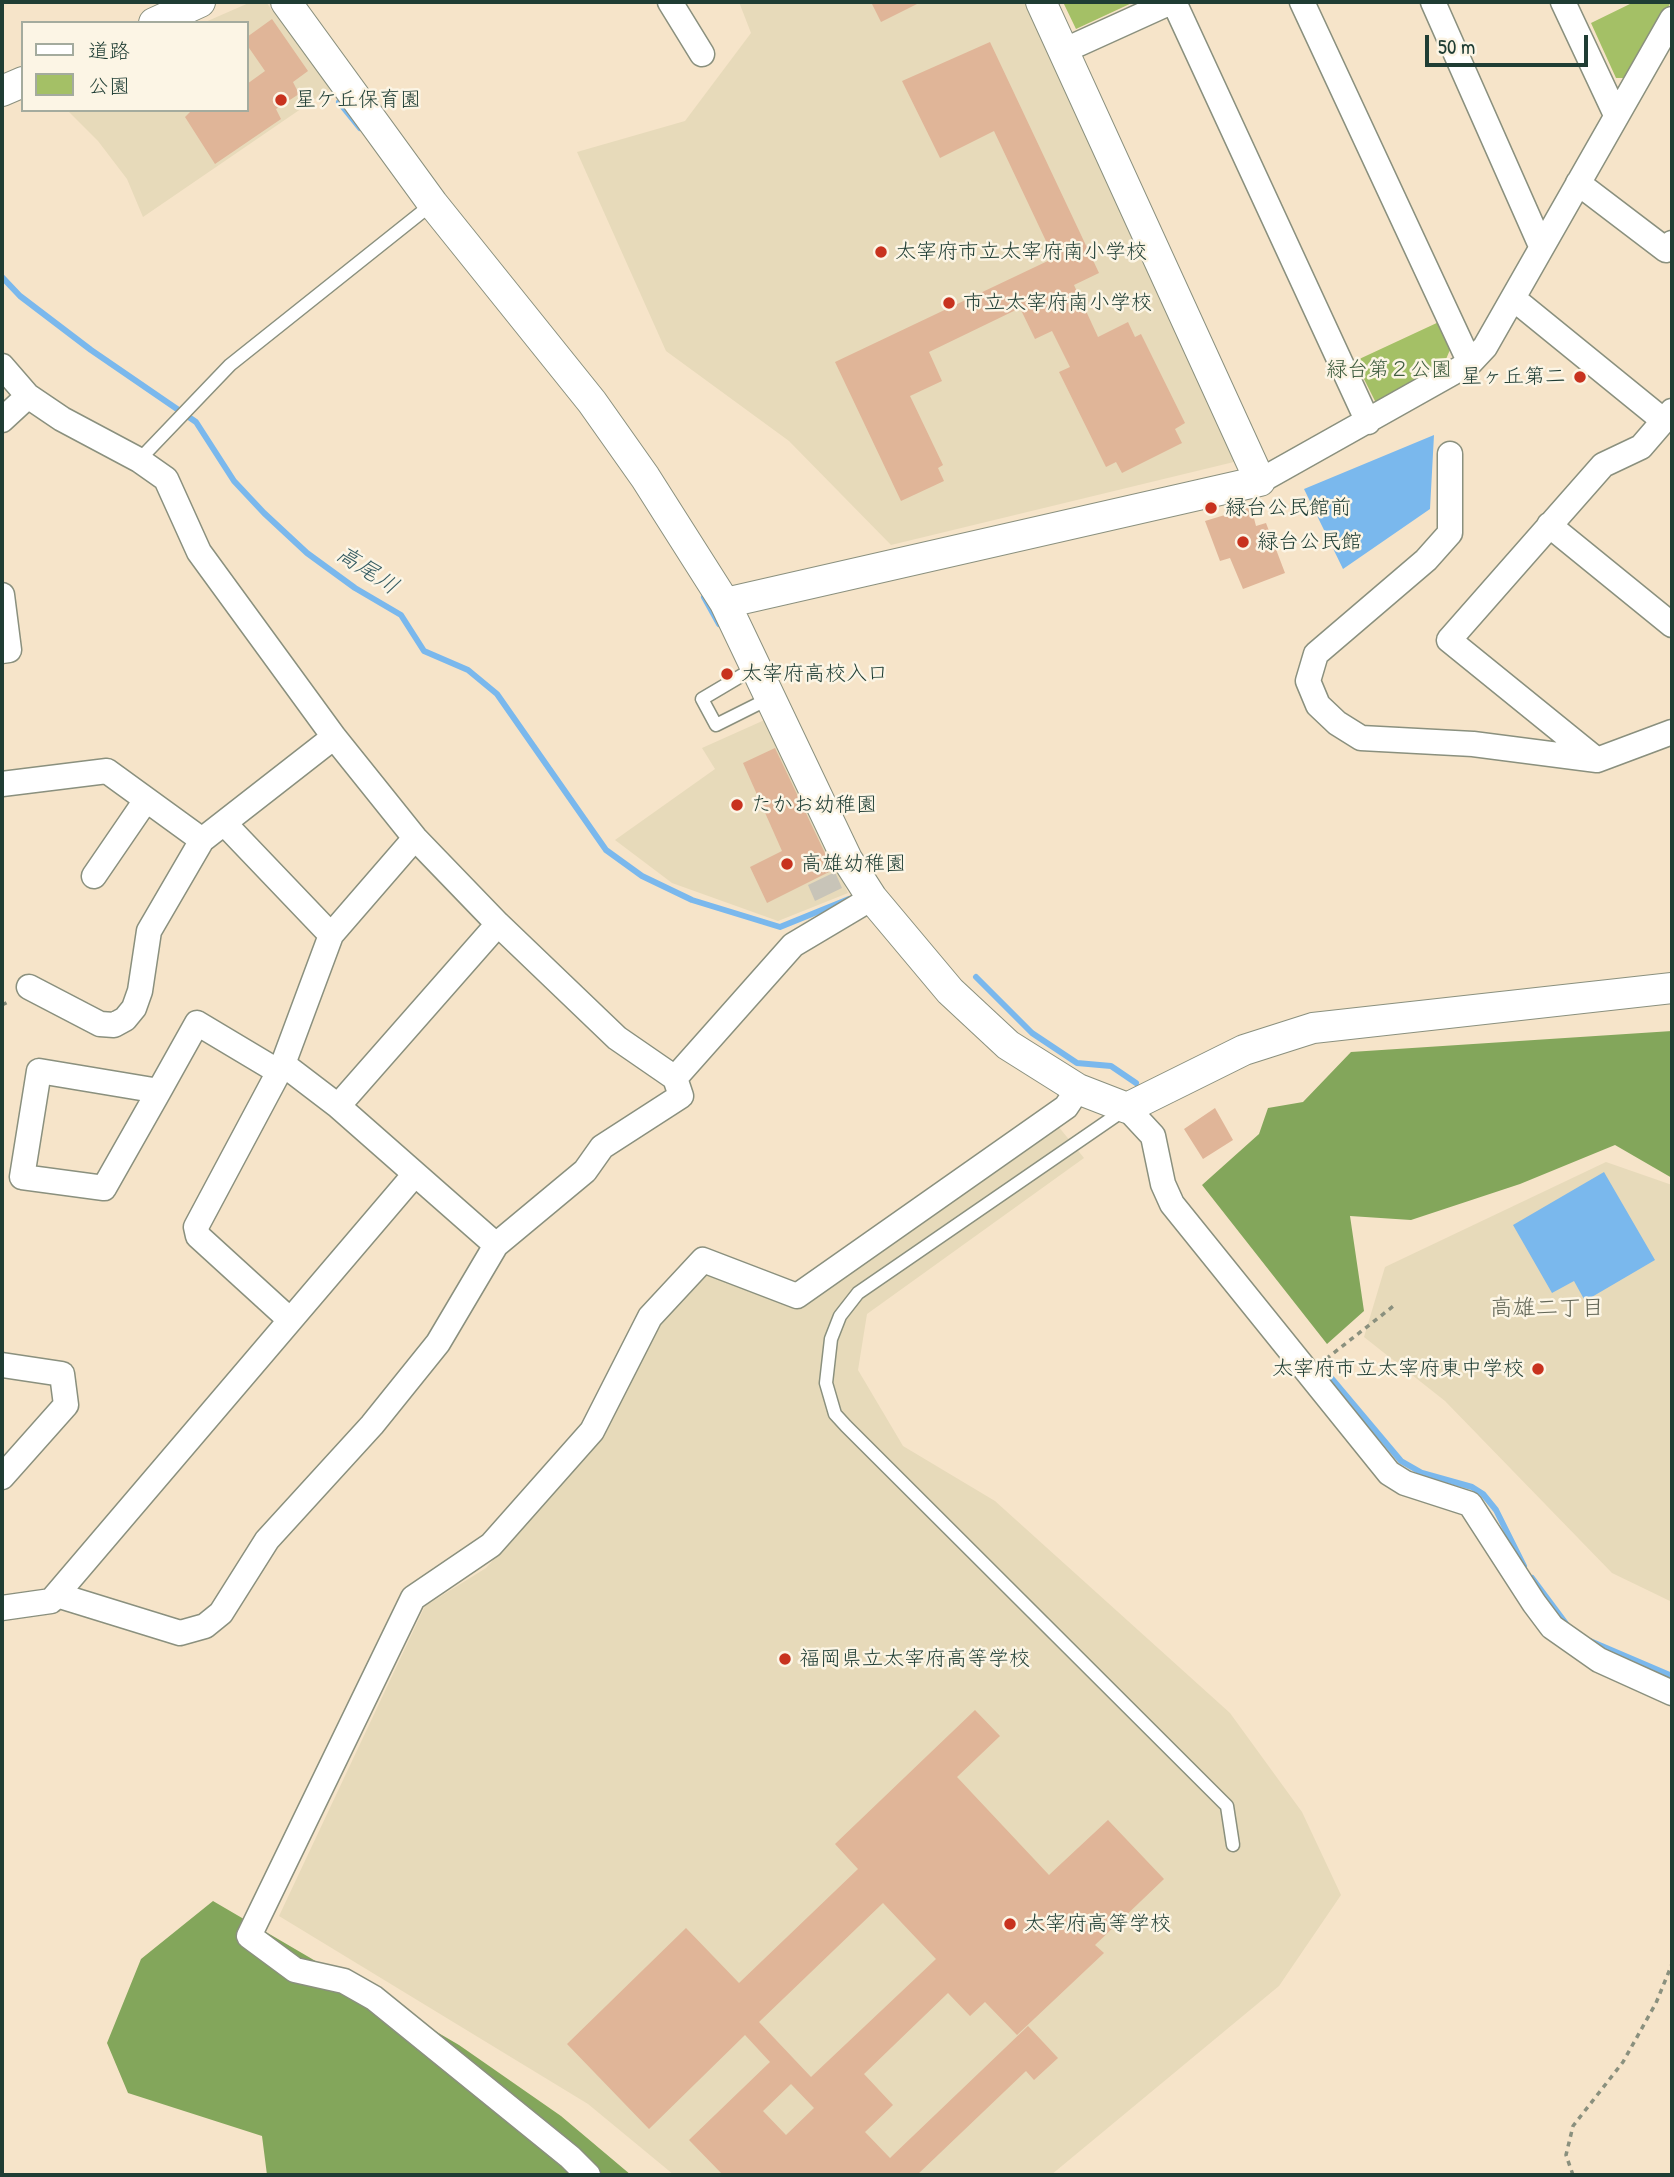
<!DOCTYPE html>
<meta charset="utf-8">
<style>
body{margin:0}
#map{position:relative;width:1674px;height:2177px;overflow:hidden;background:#f6e4c9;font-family:"Patrick Hand","Klee One",sans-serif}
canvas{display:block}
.frame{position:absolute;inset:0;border:4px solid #1f3d34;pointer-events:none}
.legend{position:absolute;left:21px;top:21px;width:228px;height:91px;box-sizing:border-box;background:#fcf5e5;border:2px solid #a4ab9e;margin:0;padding:9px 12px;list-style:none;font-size:21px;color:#1f3d34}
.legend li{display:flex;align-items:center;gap:14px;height:35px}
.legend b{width:35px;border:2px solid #a4ab9e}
.scale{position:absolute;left:1425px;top:35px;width:163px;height:32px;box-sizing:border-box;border:4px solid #1f3d34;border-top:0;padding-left:9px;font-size:21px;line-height:24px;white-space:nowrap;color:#1f3d34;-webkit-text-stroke:5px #fcf5e5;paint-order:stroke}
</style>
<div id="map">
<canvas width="1674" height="2177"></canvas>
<div class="frame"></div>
<ul class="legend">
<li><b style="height:9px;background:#fff"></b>道路</li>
<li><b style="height:19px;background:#a4c066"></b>公園</li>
</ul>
<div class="scale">50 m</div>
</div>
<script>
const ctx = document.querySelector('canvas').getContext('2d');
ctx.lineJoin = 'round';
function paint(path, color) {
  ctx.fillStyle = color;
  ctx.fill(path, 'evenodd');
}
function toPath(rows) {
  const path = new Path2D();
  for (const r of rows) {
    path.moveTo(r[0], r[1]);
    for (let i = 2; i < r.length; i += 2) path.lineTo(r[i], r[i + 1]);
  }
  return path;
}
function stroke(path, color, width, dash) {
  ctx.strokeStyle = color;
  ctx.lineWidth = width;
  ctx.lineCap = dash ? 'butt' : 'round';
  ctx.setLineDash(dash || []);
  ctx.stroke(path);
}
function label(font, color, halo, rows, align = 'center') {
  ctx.font = font + ' "Patrick Hand","Klee One",sans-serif';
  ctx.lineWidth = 5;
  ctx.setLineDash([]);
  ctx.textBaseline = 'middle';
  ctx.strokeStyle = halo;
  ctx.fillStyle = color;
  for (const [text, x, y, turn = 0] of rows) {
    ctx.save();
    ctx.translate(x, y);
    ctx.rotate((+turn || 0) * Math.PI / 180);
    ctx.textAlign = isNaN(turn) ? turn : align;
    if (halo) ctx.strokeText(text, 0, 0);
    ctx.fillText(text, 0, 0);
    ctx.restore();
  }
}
paint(toPath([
 [251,2,266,2,330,89,143,217,127,179,98,141,67,110,247,110,247,23,203,23],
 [739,2,1025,2,1238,461,891,545,789,441,666,351,577,152,685,121,751,33],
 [769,718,848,893,778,921,672,883,615,840,715,769,702,748],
 [1058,1126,1084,1158,867,1314,858,1370,903,1446,995,1501,1230,1713,1302,1812,1341,1895,1279,1986,1051,2175,674,2175,588,2104,279,1916,425,1606,486,1568,604,1437,650,1330,703,1271,799,1308],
 [1606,1162,1672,1185,1672,1602,1612,1573,1445,1401,1364,1337,1385,1267]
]), '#e7daba');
paint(toPath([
 [835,872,842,888,815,901,808,885]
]), '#c8c4b8');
paint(toPath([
 [1063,2,1134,2,1076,29],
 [1634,2,1671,2,1626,78,1616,78,1591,23],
 [1441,321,1452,345,1444,364,1376,403,1355,361]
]), '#a4c066');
paint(toPath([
 [1672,1031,1672,1178,1615,1145,1520,1184,1411,1220,1350,1216,1364,1311,1327,1344,1202,1185,1259,1134,1268,1108,1303,1102,1351,1052],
 [213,1901,459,2045,561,2116,631,2175,267,2175,262,2136,128,2093,107,2043,141,1959]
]), '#83a65b');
paint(toPath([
 [1434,435,1430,509,1343,569,1304,489],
 [1604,1172,1655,1260,1585,1301,1574,1281,1552,1293,1513,1225]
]), '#7ab8ed');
stroke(toPath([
 [339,102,360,128],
 [2,277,20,296,91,350,196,422,234,481,264,513,307,553,355,588,401,615,424,651,468,670,497,694,606,850,642,876,692,900,780,927,849,899],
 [704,597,719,624],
 [976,977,1032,1033,1077,1063,1111,1066,1136,1083],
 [1327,1373,1401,1461,1422,1473,1472,1487,1483,1494,1496,1510,1524,1566],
 [1532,1578,1567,1625],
 [1590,1641,1672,1676]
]), '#7ab8ed', 6);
paint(toPath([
 [871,2,921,2,881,22],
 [272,19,308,71,293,82,299,94,276,109,281,119,215,164,185,117,192,110,247,110,247,84,265,71,247,45,247,37],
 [990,42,1099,273,1074,285,1098,337,1128,322,1135,337,1141,334,1185,423,1175,429,1182,443,1122,473,1116,462,1106,467,1059,372,1070,367,1052,331,1035,339,1020,308,929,352,942,381,910,396,943,465,938,468,944,481,901,501,835,362,1054,258,994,131,940,158,902,81],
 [1251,507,1256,526,1266,523,1285,573,1243,589,1230,558,1220,561,1205,521],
 [775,748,833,870,767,903,750,867,782,851,743,763],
 [1215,1108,1233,1140,1203,1159,1184,1129],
 [975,1710,1000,1736,957,1777,1049,1875,1108,1820,1164,1879,1095,1945,1104,1953,1017,2035,985,2002,970,2016,948,1993,864,2074,893,2105,865,2132,890,2158,1028,2026,1058,2058,1034,2080,1026,2071,917,2175,723,2175,689,2140,770,2062,745,2035,649,2129,567,2044,686,1928,739,1983,858,1869,835,1844],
 [883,1903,936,1959,811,2077,759,2022],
 [791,2084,814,2108,786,2135,763,2111]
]), '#e0b598');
const service = toPath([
 [139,460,230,365,432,204],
 [756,667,702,699,716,725,770,698],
 [1124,1110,858,1293,840,1316,831,1339,826,1383,835,1414,846,1426,1227,1806,1233,1845]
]);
const minor = toPath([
 [670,2,702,54],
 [1174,2,1368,422],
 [1302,2,1470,363],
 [1433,2,1541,246],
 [1563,2,1616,115],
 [1063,51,1171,2],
 [1578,183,1666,250,1672,243],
 [1514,299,1664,421],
 [2,366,28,396,62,419,139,460,166,479,199,552,334,737,415,838,498,924,617,1038,675,1078,793,945,872,898],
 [2,420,28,396],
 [1450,454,1450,533,1426,560,1316,654,1308,681,1318,705,1337,723,1361,738,1473,744,1597,760,1672,732],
 [1260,481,1470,363,1485,347,1672,19],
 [1549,525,1672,625],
 [2,595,9,650,2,651],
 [1597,760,1449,640,1603,465,1641,447,1672,411],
 [2,784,107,771,202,840],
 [224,823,331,935],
 [94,876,146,800],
 [29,987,100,1024,114,1025,125,1019,134,1008,140,991,149,931,202,840,334,737],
 [159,1091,39,1071,22,1177,104,1188,159,1091,197,1023,279,1072],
 [338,1106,498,924],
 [1127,1108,1153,1136,1163,1184,1172,1204,1389,1473,1405,1483,1470,1504,1534,1603,1552,1627,1599,1660,1672,1693],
 [496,1245,585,1171,602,1147,681,1096,675,1078],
 [289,1319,198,1236,196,1227,283,1064,331,935,415,838],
 [2,1365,62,1374,66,1405,2,1477],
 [57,1595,180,1633,205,1626,221,1613,267,1540,372,1425,438,1343,496,1245,338,1106,283,1064],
 [2,1608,51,1601,415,1174],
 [588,2175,570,2157,374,1998,344,1981,295,1970,249,1936,413,1598,491,1545,592,1431,650,1317,703,1260,797,1296,1066,1107,1078,1089]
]);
const tertiary = toPath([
 [286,2,433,204,592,402,645,477,725,603,847,859,872,898,950,991,1008,1045,1078,1089,1127,1108,1244,1050,1313,1028,1672,988],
 [154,23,200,2],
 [2,91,23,82],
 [725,603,1260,481,1041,2]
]);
stroke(service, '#8a907e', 15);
stroke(minor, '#8a907e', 27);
stroke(tertiary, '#8a907e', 32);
stroke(toPath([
 [2,1005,10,1001],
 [1326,1359,1396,1304],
 [1573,2175,1566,2155,1573,2126,1623,2062,1656,2003,1672,1964]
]), '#8a907e', 3.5, [5, 5]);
stroke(service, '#fff', 12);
stroke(minor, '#fff', 24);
stroke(tertiary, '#fff', 30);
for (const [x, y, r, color] of [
 [281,100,7,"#c8321e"],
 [881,252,7,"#c8321e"],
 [949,303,7,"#c8321e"],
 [1580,377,7,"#c8321e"],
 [1211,508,7,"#c8321e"],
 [1243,542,7,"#c8321e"],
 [727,674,7,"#c8321e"],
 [737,805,7,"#c8321e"],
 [787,864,7,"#c8321e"],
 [1538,1369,7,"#c8321e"],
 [785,1659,7,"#c8321e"],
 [1010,1924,7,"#c8321e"]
]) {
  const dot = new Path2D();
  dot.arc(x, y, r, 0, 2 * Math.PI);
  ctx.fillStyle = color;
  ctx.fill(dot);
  stroke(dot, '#fcf5e5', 2.5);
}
label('21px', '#1f3d34', '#fcf5e5', [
 ["星ケ丘保育園",295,100],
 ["太宰府市立太宰府南小学校",895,252],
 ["市立太宰府南小学校",963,303],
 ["星ヶ丘第二",1566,377,"right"],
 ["緑台公民館前",1225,508],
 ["緑台公民館",1257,542],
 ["太宰府高校入口",741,674],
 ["たかお幼稚園",751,805],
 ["高雄幼稚園",801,864],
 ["太宰府市立太宰府東中学校",1524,1369,"right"],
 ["福岡県立太宰府高等学校",799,1659],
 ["太宰府高等学校",1024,1924]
], 'left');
label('21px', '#405e40', '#fcf5e5', [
 ["緑台第２公園",1389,370]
]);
label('italic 23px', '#365c62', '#fcf5e5', [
 ["高尾川",367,571,33]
]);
label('23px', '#636757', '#fcf5e5', [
 ["高雄二丁目",1547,1309]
]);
</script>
